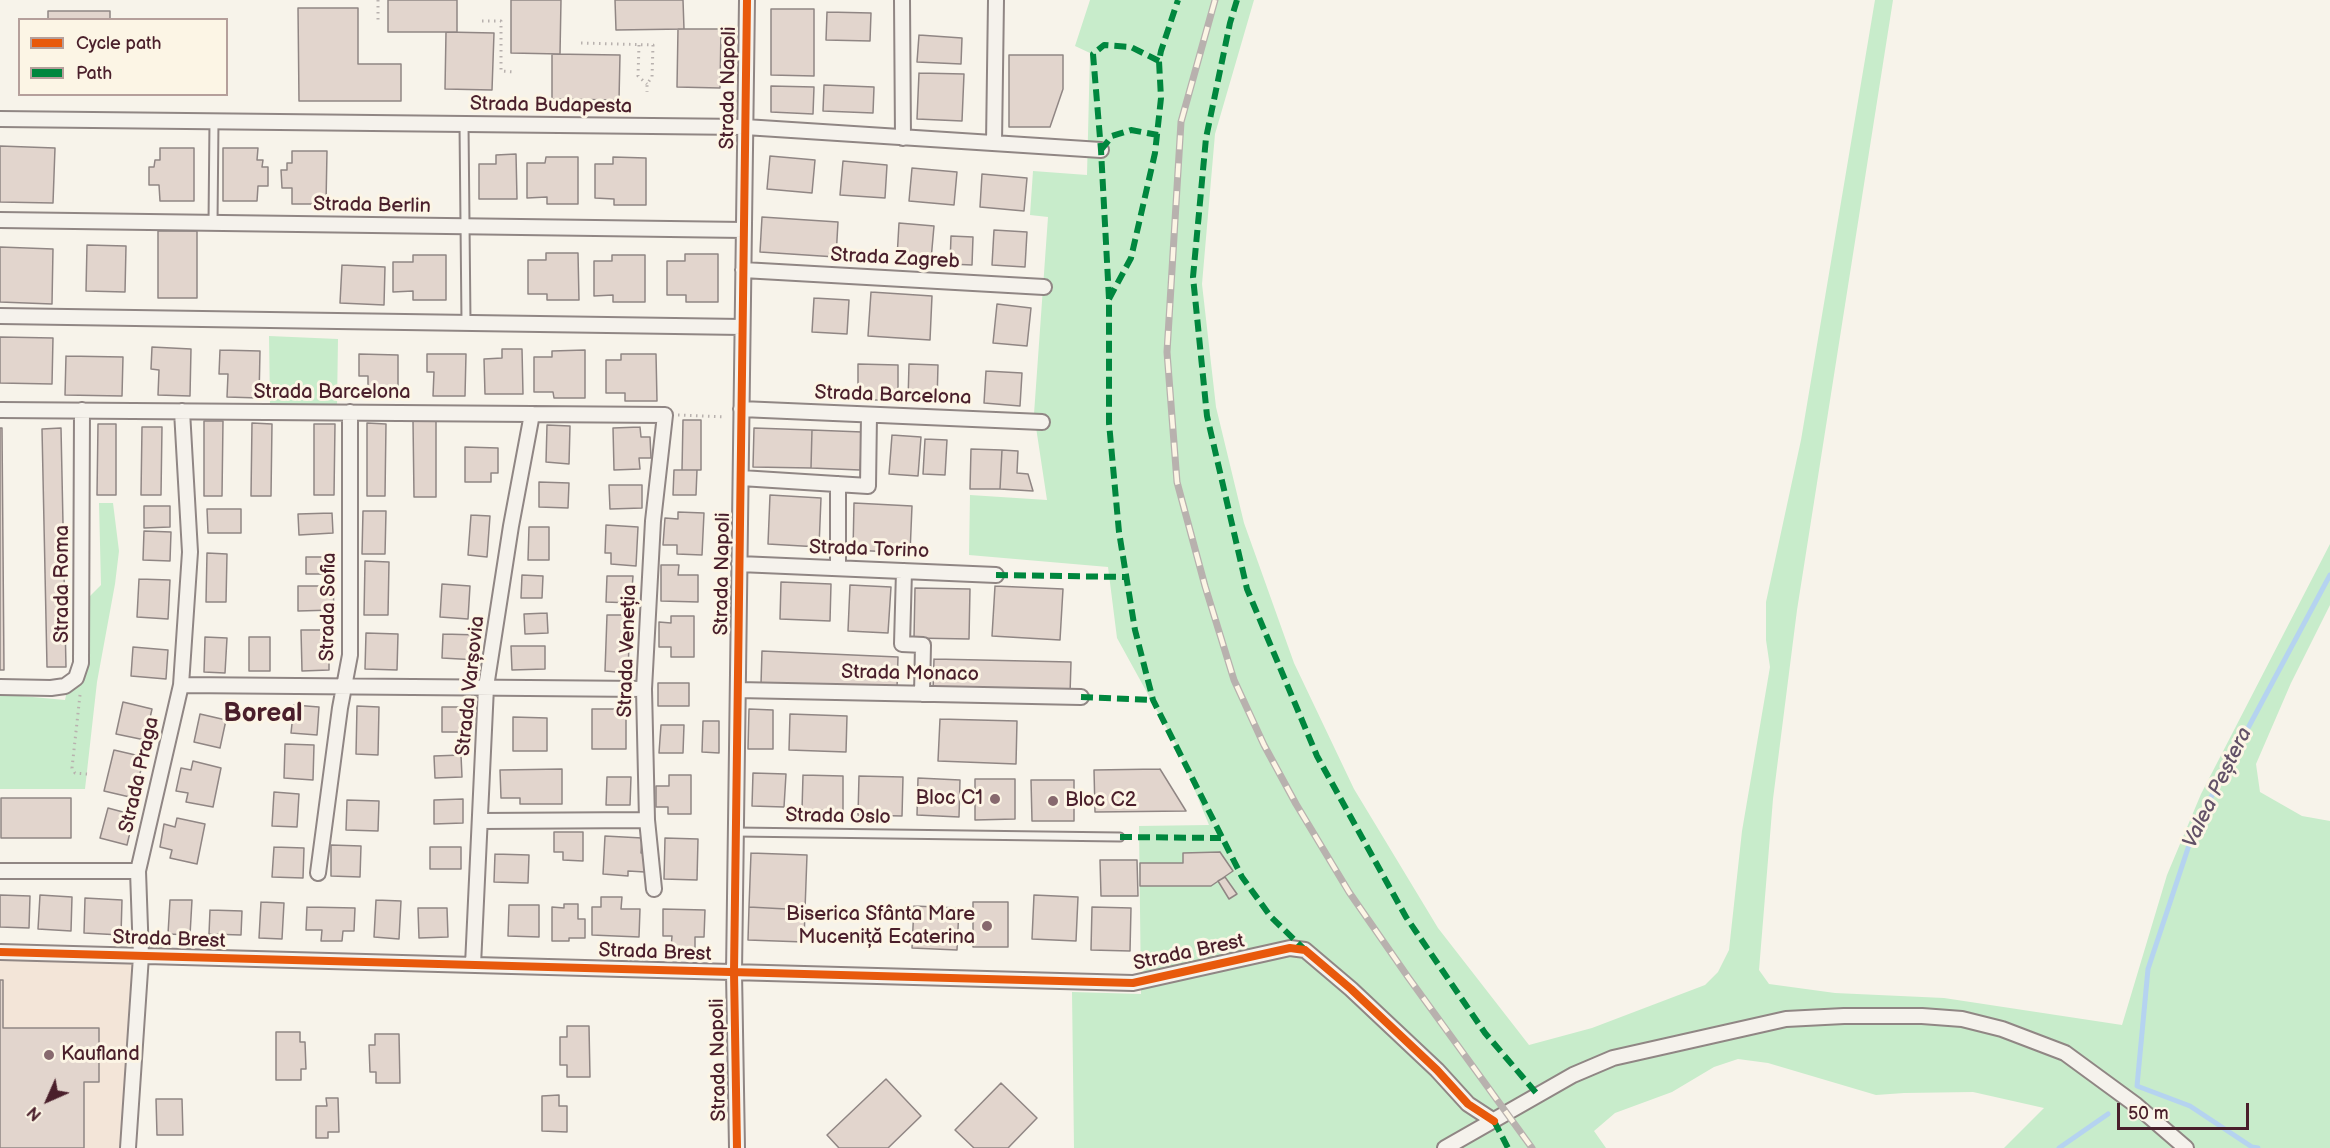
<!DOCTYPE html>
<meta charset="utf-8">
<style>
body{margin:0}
#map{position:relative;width:2330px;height:1148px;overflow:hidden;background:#f7f3ea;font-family:"Balsamiq Sans",sans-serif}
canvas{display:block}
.legend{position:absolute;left:18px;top:18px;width:210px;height:78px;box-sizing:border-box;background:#fcf5e5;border:2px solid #b59f9b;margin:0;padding:8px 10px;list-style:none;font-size:18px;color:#4a1f2b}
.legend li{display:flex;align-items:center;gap:12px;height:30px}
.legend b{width:30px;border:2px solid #b59f9b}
.north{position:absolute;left:18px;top:1070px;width:60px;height:60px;-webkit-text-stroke:4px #fcf5e5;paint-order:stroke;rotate:225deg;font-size:16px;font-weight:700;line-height:24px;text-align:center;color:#4a1f2b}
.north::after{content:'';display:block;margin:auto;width:21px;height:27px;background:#4a1f2b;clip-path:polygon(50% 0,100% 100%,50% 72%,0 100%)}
.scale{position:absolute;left:2117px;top:1103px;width:132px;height:27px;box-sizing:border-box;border:3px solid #4a1f2b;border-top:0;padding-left:8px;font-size:18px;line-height:21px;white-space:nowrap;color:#4a1f2b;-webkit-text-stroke:4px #fcf5e5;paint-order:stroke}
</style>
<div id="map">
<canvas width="2330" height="1148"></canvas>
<ul class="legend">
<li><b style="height:8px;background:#e8590c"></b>Cycle path</li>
<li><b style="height:8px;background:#00873e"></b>Path</li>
</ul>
<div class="north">N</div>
<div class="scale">50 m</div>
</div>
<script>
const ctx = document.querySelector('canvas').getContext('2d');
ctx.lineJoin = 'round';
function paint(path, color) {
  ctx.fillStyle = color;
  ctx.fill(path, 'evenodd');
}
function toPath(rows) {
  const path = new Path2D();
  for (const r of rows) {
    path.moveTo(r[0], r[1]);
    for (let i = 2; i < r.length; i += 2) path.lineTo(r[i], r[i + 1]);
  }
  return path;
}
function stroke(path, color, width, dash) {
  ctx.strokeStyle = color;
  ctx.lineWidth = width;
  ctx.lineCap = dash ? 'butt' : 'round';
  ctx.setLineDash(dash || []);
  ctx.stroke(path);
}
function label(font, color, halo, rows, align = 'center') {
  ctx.font = font + ' "Balsamiq Sans",sans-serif';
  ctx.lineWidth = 6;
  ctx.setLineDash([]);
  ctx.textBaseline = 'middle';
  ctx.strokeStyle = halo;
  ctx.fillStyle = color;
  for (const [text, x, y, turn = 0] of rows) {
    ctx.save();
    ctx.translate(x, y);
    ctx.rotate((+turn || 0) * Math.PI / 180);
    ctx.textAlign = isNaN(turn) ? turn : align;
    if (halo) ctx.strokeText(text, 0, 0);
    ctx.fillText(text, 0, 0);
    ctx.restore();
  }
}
paint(toPath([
 [0,957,148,962,136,1148,0,1148]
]), '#f3e5d8');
paint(toPath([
 [1090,0,1254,0,1215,134,1202,284,1216,407,1244,523,1294,663,1354,789,1438,928,1529,1045,1592,1028,1705,985,1718,972,1729,950,1742,831,1770,667,1766,640,1766,602,1801,440,1875,0,1893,0,1797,610,1773,799,1759,970,1769,984,1835,993,1944,998,2122,1025,2167,875,2201,794,2330,544,2330,605,2291,683,2256,764,2260,792,2302,816,2330,821,2330,1148,2004,1148,2044,1108,1973,1092,1904,1093,1876,1095,1768,1063,1738,1059,1714,1067,1672,1092,1615,1113,1594,1131,1606,1148,1074,1148,1072,992,1141,994,1139,826,1209,825,1177,747,1117,638,1108,567,969,555,970,495,1047,500,1034,414,1048,217,1030,215,1033,171,1087,175,1090,53,1075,46],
 [269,336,338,339,337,405,270,404],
 [99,503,113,503,119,551,115,584,97,682,85,789,0,789,0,694,65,700,67,691,83,671,90,596,101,585]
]), '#c8eccb');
stroke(toPath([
 [2059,1148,2108,1114],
 [2258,1148,2252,1147,2190,1106,2137,1086,2148,969,2195,827,2330,575]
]), '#b5d3f0', 5);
const building = toPath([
 [388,0,457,0,457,32,388,32,388,0],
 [511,0,561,0,560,54,511,53,511,0],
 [615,0,683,0,684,29,616,30,615,0],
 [298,8,358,8,358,64,401,64,401,101,299,101,298,8],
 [771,9,814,9,814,76,771,75,771,9],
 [48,11,110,11,110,20,48,20,48,11],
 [827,12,871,13,870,41,826,40,827,12],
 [678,29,721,29,720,88,677,87,678,29],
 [446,32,494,33,492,90,445,89,446,32],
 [919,35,962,38,961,64,917,62,919,35],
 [552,54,620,55,619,100,552,99,552,54],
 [1009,55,1063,55,1063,89,1050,127,1009,127,1009,55],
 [919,73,964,74,962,121,917,119,919,73],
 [824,85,874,87,873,113,823,111,824,85],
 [771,86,814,87,813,114,771,112,771,86],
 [0,146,55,148,53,203,0,202,0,146],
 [160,148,194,148,194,201,160,201,159,185,149,185,149,167,154,167,155,160,160,160,160,148],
 [223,148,258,148,257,160,263,160,262,167,268,167,268,186,258,186,257,201,223,201,223,148],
 [292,151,327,151,326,204,292,204,292,188,282,188,281,170,287,170,287,163,292,163,292,151],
 [516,154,517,199,479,199,479,164,496,164,496,155,516,154],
 [770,156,815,160,812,193,767,189,770,156],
 [546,157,578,157,578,204,547,204,547,197,527,198,527,163,545,163,546,157],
 [613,157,646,158,646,205,614,205,614,199,595,198,595,164,613,164,613,157],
 [843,161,887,165,885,198,840,195,843,161],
 [912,168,957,172,954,205,909,201,912,168],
 [982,174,1027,178,1024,211,980,207,982,174],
 [762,217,838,222,836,257,760,252,762,217],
 [899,223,934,226,931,260,897,258,899,223],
 [994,230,1027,232,1025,267,992,265,994,230],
 [158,231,197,231,197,298,158,298,158,231],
 [951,236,973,237,972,265,950,264,951,236],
 [87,245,126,246,125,292,86,291,87,245],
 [0,247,53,249,52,304,0,302,0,247],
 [546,253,578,253,579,300,547,300,547,294,528,294,528,260,546,260,546,253],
 [685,254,718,254,718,302,686,302,686,295,667,295,667,261,685,261,685,254],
 [413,255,446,255,446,300,413,300,413,291,393,292,393,262,413,262,413,255],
 [612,255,645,255,645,302,613,302,613,295,594,296,594,261,612,261,612,255],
 [342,265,385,267,384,305,340,303,342,265],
 [871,292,932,296,930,340,868,336,871,292],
 [814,298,849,300,847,334,812,332,814,298],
 [997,304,1031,308,1027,346,993,343,997,304],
 [0,337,53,338,52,384,0,383,0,337],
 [152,347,191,349,190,396,158,395,159,370,151,369,152,347],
 [502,349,522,349,523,394,485,394,484,359,502,358,502,349],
 [220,350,260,351,259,398,227,397,228,374,219,374,220,350],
 [585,350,585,398,554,398,553,392,534,392,534,357,552,357,552,351,585,350],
 [359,354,398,355,398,396,368,396,368,376,359,376,359,354],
 [427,354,466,354,465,396,433,396,434,372,427,372,427,354],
 [621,354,656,354,657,401,625,401,625,393,606,393,606,360,621,360,621,354],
 [66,356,123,357,122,396,65,395,66,356],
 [858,364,898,365,898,400,858,400,858,364],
 [909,364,938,365,937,402,908,401,909,364],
 [986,371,1022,373,1020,406,984,403,986,371],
 [683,420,701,420,701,470,682,470,683,420],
 [204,421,223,421,222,496,204,496,204,421],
 [413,421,436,421,436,497,414,497,413,421],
 [252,423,272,424,271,496,251,496,252,423],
 [367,423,386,424,385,496,367,496,367,423],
 [98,424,116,424,116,495,97,495,98,424],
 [314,424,335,424,334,495,314,495,314,424],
 [547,425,570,426,569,464,546,462,547,425],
 [142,427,162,427,161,495,141,495,142,427],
 [640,427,641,437,650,437,651,458,639,458,640,469,614,470,613,428,640,427],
 [0,428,2,428,4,670,0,670,0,428],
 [61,428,66,667,47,667,42,429,61,428],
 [754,428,812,430,811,468,753,467,754,428],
 [812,430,862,432,860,470,811,468,812,430],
 [892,435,921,437,918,476,889,474,892,435],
 [925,439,947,440,945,475,923,474,925,439],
 [465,447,498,448,498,473,491,473,491,482,465,482,465,447],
 [971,449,1002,450,1000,489,970,489,971,449],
 [1002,450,1018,451,1017,473,1028,474,1033,491,1000,489,1002,450],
 [674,470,697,470,696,495,673,495,674,470],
 [539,482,569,483,568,508,539,507,539,482],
 [609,485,642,485,642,508,610,509,609,485],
 [770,495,821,498,819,547,768,544,770,495],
 [854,503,912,506,910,553,853,550,854,503],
 [144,506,170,506,170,527,144,528,144,506],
 [207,509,241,509,241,533,208,533,207,509],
 [363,511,386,511,385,554,362,554,363,511],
 [678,512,704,513,702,555,677,554,677,545,663,545,665,518,678,519,678,512],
 [332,513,333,533,299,535,298,514,332,513],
 [471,515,490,516,487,557,468,555,471,515],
 [606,525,638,527,636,566,611,564,611,553,605,553,606,525],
 [529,527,549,527,549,560,528,560,529,527],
 [144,531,171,532,170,561,143,560,144,531],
 [207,553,227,554,226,602,206,602,207,553],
 [306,557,329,557,329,574,306,574,306,557],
 [365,561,389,562,388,615,364,615,365,561],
 [661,565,679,565,678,575,698,575,698,602,661,601,661,565],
 [522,575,543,576,542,598,521,598,522,575],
 [607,576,633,576,631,603,606,602,607,576],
 [139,579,170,580,168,619,137,617,139,579],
 [781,582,831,584,830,621,780,619,781,582],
 [442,584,470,586,468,619,440,617,442,584],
 [850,585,891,587,888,633,848,631,850,585],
 [298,586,333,586,334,610,298,611,298,586],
 [995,586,1063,589,1060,640,992,636,995,586],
 [915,588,970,589,969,639,914,638,915,588],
 [547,613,548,633,525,634,524,614,547,613],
 [607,615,630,615,628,673,605,671,607,615],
 [671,616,694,616,694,657,671,657,671,647,659,647,659,622,671,623,671,616],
 [301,630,329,630,329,670,302,671,301,630],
 [366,633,398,634,397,670,365,669,366,633],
 [443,634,479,635,478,660,442,658,443,634],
 [205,637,227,638,225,673,204,672,205,637],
 [249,637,270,637,270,671,249,671,249,637],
 [511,646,545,646,545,669,512,670,511,646],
 [133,647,168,650,166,679,131,676,133,647],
 [762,651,898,657,897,688,761,684,762,651],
 [934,659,1071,662,1070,694,933,691,934,659],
 [658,683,689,683,689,706,658,706,658,683],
 [123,702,152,709,145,740,116,734,123,702],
 [294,705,319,707,317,735,291,733,294,705],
 [357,706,379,707,378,755,356,754,357,706],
 [442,707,464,707,464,732,442,732,442,707],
 [592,709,626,709,626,749,592,749,592,709],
 [749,709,773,710,773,749,748,749,749,709],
 [200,714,226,720,220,748,194,742,200,714],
 [790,714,847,716,846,752,789,750,790,714],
 [513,717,547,718,547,751,513,751,513,717],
 [940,719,1017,721,1016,764,938,761,940,719],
 [703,721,719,721,719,753,702,752,703,721],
 [661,725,684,725,683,753,659,753,661,725],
 [285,744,314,745,313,780,284,778,285,744],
 [114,750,144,757,134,798,104,791,114,750],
 [461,755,462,777,435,778,434,756,461,755],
 [193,761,221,768,213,807,186,802,188,793,176,791,181,768,191,770,193,761],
 [562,769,562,804,520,804,520,798,501,798,500,770,562,769],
 [1160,769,1186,811,1095,812,1094,770,1160,769],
 [753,773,786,774,784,807,752,806,753,773],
 [669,775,691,775,691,814,668,814,668,807,656,807,656,786,669,786,669,775],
 [803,775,843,776,843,811,802,810,803,775],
 [859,776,903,777,902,816,858,815,859,776],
 [607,777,631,777,630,805,606,805,607,777],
 [918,778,960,780,959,817,917,815,918,778],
 [975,779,1015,779,1015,819,975,820,975,779],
 [1031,780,1074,780,1074,821,1032,821,1031,780],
 [274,792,299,794,297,827,272,826,274,792],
 [1,798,71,798,71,838,1,838,1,798],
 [463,799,463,823,434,824,434,800,463,799],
 [347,800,379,801,378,831,346,830,347,800],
 [108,808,134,815,127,845,100,838,108,808],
 [177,818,205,824,197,864,170,858,172,850,160,847,164,824,175,827,177,818],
 [554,832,583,832,583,861,563,860,563,852,554,852,554,832],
 [605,836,642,838,641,853,645,853,645,872,628,871,628,876,603,874,605,836],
 [665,838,698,839,697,880,664,879,665,838],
 [331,845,361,846,360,877,331,876,331,845],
 [274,847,304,848,303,878,272,877,274,847],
 [430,847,461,847,461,869,430,869,430,847],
 [1220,852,1233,871,1211,886,1140,886,1140,863,1183,863,1183,853,1220,852],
 [751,853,807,855,805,910,749,907,751,853],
 [495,854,529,855,528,883,494,882,495,854],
 [1100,860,1137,860,1138,896,1101,896,1100,860],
 [1225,877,1237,894,1229,899,1218,881,1225,877],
 [0,895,30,896,29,928,0,927,0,895],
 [40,895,72,897,71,931,38,929,40,895],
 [1034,895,1078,897,1076,941,1032,939,1034,895],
 [601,897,622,897,621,909,640,909,639,937,592,935,592,907,601,907,601,897],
 [85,898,122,900,121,935,84,933,85,898],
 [170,900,192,900,190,935,168,934,170,900],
 [376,900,401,901,399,939,374,937,376,900],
 [261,902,284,903,282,939,259,938,261,902],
 [973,902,1008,902,1008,947,973,947,973,902],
 [564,904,578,904,578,919,585,919,585,938,569,938,569,941,552,941,552,907,564,908,564,904],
 [509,905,539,905,539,937,508,936,509,905],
 [914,906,959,908,957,950,912,948,914,906],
 [307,907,355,908,354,931,343,931,342,941,321,941,322,930,306,930,307,907],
 [749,907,805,910,804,942,748,940,749,907],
 [1092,907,1131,908,1130,951,1091,950,1092,907],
 [418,908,447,908,448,937,419,938,418,908],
 [663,909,705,910,704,937,695,937,695,949,671,948,672,936,663,936,663,909],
 [210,910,242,911,241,935,209,934,210,910],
 [0,980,3,980,3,1028,99,1028,99,1082,84,1082,84,1148,0,1148,0,980],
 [567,1026,589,1026,590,1077,567,1077,567,1065,560,1065,560,1037,567,1037,567,1026],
 [276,1032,300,1032,300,1042,305,1042,306,1069,301,1069,301,1080,276,1080,276,1032],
 [375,1034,399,1034,400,1083,376,1083,376,1072,370,1072,369,1045,375,1045,375,1034],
 [886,1079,921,1116,888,1148,839,1148,827,1135,886,1079],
 [1001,1083,1037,1118,1008,1148,974,1148,955,1130,1001,1083],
 [559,1095,559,1106,567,1106,567,1132,542,1131,542,1096,559,1095],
 [326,1098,338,1098,339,1132,328,1132,328,1138,316,1138,316,1106,327,1106,326,1098],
 [156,1099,182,1099,183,1135,157,1135,156,1099]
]);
paint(building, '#e2d5cd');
stroke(building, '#908684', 1.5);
const service = toPath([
 [464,124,466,322],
 [213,223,214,121],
 [736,832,1120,837]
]);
const minor = toPath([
 [902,0,903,138],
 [0,119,745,127,1101,150],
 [994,143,996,0],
 [0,220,744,230],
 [743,270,1044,287],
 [0,316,742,327],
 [741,409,1042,422],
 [0,410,665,415,653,521,644,689,647,820,654,889],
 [741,478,868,486,869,415],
 [739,564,996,575],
 [838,568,838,484],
 [904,571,902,644,923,645,922,694],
 [181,685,644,689],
 [0,687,51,688,65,686,76,678,81,663,82,410],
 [738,690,1081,697],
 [480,821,647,820],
 [0,871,138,871],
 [318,873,340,708,350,655,350,412],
 [0,952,1133,983,1290,948,1305,950,1351,989,1437,1070,1468,1104,1494,1121],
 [473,965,486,687,511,526,532,414],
 [128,1148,141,956,138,871,181,685,190,552,182,411],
 [737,1148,734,972,747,0],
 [1445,1148,1573,1075,1613,1058,1786,1019,1844,1016,1922,1016,1962,1019,2002,1029,2065,1053,2136,1105,2186,1148]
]);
stroke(service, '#908684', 11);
stroke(minor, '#908684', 18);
stroke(toPath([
 [378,0,378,22],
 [482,21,501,21,501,71,515,72],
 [581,43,653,45,652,77,647,84,647,92],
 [639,45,638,76,647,84],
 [678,415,726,417],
 [80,695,72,768,75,773,87,774]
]), '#b8b1ae', 3, [1.5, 4.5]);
stroke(service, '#f5f2ec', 7);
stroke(minor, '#f5f2ec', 14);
const rail = toPath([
 [1215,0,1181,122,1167,352,1177,482,1205,586,1234,680,1264,745,1296,804,1349,892,1408,977,1532,1148]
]);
stroke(rail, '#b8b1ae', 7);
stroke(rail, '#fcf5e5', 4.5, [14]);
stroke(toPath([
 [1237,0,1230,23,1206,138,1193,277,1207,416,1247,589,1317,756,1406,917,1485,1033,1538,1095],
 [1159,61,1131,47,1104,45,1093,54,1101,150,1109,299,1109,423,1119,532,1135,630,1153,700,1242,877,1271,917,1305,950],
 [1101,150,1112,136,1131,130,1158,135],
 [1109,299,1131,258,1155,153,1161,98,1159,61,1161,51,1178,0],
 [996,575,1126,577],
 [1081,697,1153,700],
 [1120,837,1221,838],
 [1494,1121,1508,1148]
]), '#00873e', 6, [12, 6]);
stroke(toPath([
 [0,952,1133,983,1290,948,1305,950,1351,989,1437,1070,1468,1104,1494,1121],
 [737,1148,734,972,747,0]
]), '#e8590c', 8);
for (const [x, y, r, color] of [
 [995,799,6,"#87696e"],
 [1053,801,6,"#87696e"],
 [987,926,6,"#87696e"],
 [49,1055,6,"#87696e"]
]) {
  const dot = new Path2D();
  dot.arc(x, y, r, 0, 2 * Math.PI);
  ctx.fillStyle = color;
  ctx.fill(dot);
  stroke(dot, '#fcf5e5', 2);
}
label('20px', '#4a1f2b', '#fcf5e5', [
 ["Strada Napoli",729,88,-89],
 ["Strada Budapesta",551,106,1],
 ["Strada Berlin",372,206,1],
 ["Strada Zagreb",895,259,3],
 ["Strada Barcelona",332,393],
 ["Strada Barcelona",893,396,2],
 ["Strada Torino",869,550,2],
 ["Strada Napoli",723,574,-89],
 ["Strada Roma",63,584,-90],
 ["Strada Sofia",329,607,-89],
 ["Strada Veneția",628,651,-88],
 ["Strada Monaco",910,674,1],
 ["Strada Varșovia",471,686,-84],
 ["Strada Praga",140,775,-77],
 ["Strada Oslo",838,817,1],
 ["Strada Brest",169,940,2],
 ["Strada Brest",655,953,2],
 ["Strada Brest",1189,953,-12],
 ["Strada Napoli",719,1060,-91]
]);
label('20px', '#4a1f2b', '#fcf5e5', [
 ["Bloc C1",983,799],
 ["Bloc C2",1065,801,"left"],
 ["Biserica Sfânta Mare",975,915],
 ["Muceniță Ecaterina",975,938],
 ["Kaufland",61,1055,"left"]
], 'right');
label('italic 21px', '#625167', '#fcf5e5', [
 ["Valea Peștera",2218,788,-64]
]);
label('bold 26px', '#4a1f2b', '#fcf5e5', [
 ["Boreal",263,714]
]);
</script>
